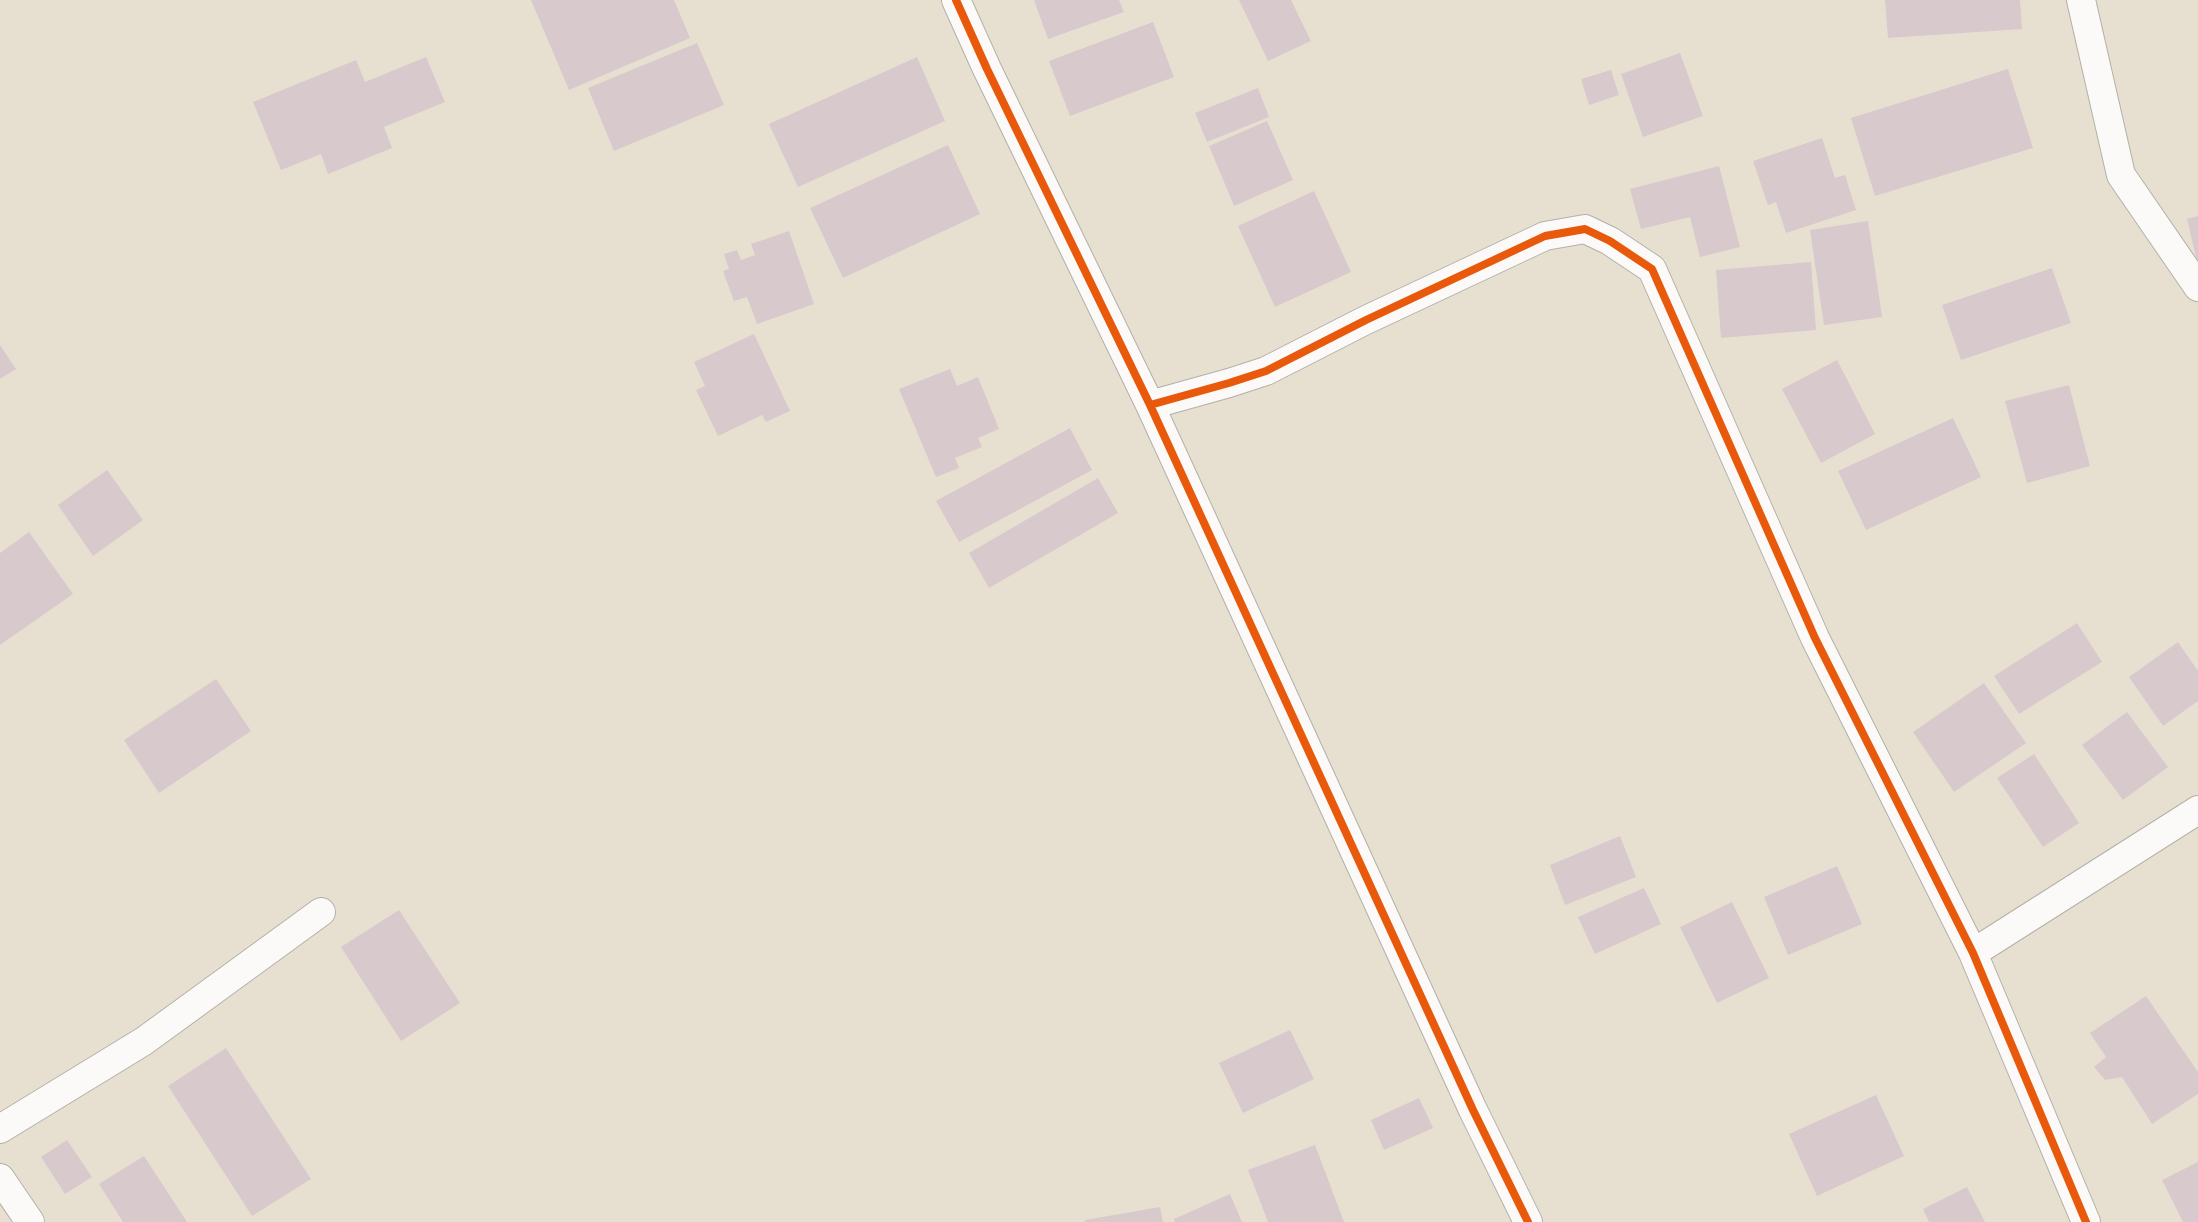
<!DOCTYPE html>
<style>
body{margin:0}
canvas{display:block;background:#e7e0d1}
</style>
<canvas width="2198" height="1222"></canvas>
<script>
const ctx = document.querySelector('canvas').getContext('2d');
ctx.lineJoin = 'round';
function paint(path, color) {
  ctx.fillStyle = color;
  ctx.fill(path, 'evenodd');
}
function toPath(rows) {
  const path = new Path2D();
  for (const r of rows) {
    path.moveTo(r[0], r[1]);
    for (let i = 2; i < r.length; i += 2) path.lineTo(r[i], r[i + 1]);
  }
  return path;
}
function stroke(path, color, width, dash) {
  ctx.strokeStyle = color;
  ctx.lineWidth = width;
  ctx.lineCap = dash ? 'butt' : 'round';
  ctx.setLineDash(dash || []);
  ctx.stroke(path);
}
paint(toPath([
 [531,0,674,0,690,38,569,90],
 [1034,0,1119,0,1124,12,1048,39],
 [1239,0,1291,0,1311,41,1268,61],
 [1885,0,2020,0,2022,29,1888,38],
 [1153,22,1174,77,1070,116,1049,61],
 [697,43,724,105,614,151,588,88],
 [1680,53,1703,116,1643,137,1621,74],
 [426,57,445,102,384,127,392,148,328,174,321,154,281,170,253,102,356,60,365,82],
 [917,57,945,121,798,187,769,124],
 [2008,69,2033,148,1875,196,1851,118],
 [1611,70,1619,95,1589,105,1581,79],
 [1258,88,1269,117,1207,142,1195,113],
 [1267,121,1293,180,1234,206,1209,146],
 [1822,138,1835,178,1845,175,1856,210,1786,233,1776,202,1768,205,1753,161],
 [948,145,980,214,843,278,810,208],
 [1719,166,1740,247,1700,257,1690,217,1641,229,1630,189],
 [1314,191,1351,272,1275,307,1238,226],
 [2198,216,2198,261,2197,261,2187,219],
 [1868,221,1882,317,1824,325,1810,230],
 [789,231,814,304,757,324,747,297,734,301,723,271,729,269,724,254,737,250,741,260,755,255,751,244],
 [1811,262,1816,330,1721,338,1716,270],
 [2052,268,2071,323,1961,360,1942,305],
 [754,334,790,411,766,422,762,415,718,436,696,390,705,386,694,362],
 [0,345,16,369,0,379],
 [1837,360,1875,434,1821,463,1782,389],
 [950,369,957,386,978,377,999,429,978,438,982,447,955,458,959,468,936,477,899,389],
 [2069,385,2090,466,2027,483,2005,401],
 [1953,418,1981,477,1866,530,1838,471],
 [1070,428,1092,470,959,542,936,501],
 [107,470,143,520,93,556,58,505],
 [1098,478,1118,513,989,588,969,553],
 [29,532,73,594,0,645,0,553],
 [2077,623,2102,662,2019,714,1994,676],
 [2178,642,2198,671,2198,701,2163,726,2129,677],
 [216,679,251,731,159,793,124,740],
 [1984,683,2026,743,1954,792,1913,732],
 [2127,712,2168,767,2123,800,2082,745],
 [2034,754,2079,823,2043,847,1997,778],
 [1620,836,1636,877,1565,905,1550,865],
 [1837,866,1862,924,1788,955,1764,897],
 [1644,888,1661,924,1595,954,1578,917],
 [1732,902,1769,978,1717,1003,1680,927],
 [399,910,460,1003,401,1041,341,947],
 [2146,996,2198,1072,2198,1094,2152,1124,2122,1077,2105,1080,2094,1067,2106,1057,2090,1033],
 [1290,1030,1314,1079,1243,1113,1219,1063],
 [226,1048,311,1179,252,1216,168,1086],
 [1876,1095,1904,1156,1817,1196,1789,1134],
 [1419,1098,1433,1128,1384,1150,1371,1120],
 [67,1140,92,1177,65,1194,41,1157],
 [1315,1145,1344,1222,1268,1222,1248,1170],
 [144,1156,187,1222,123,1222,99,1184],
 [2198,1162,2198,1222,2183,1222,2162,1180],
 [1967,1187,1985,1222,1929,1222,1923,1209],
 [1230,1194,1242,1222,1175,1222,1174,1219],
 [1160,1207,1163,1222,1085,1222,1085,1220]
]), '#d8c9cd');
const minor = toPath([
 [956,0,987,69,1150,405,1473,1110,1528,1222],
 [2081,0,2121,175,2198,287],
 [1150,405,1229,383,1266,371,1366,320,1545,236,1585,229,1610,241,1652,269,1815,638,1973,953,2086,1222],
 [1973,953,2198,810],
 [0,1129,144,1041,321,912],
 [0,1178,30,1222]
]);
stroke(minor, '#b2b1a7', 30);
stroke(minor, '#fbfaf8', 28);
stroke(toPath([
 [956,0,987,69,1150,405,1473,1110,1528,1222],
 [1150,405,1229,383,1266,371,1366,320,1545,236,1585,229,1610,241,1652,269,1815,638,1973,953,2086,1222]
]), '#e8590c', 8);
</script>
